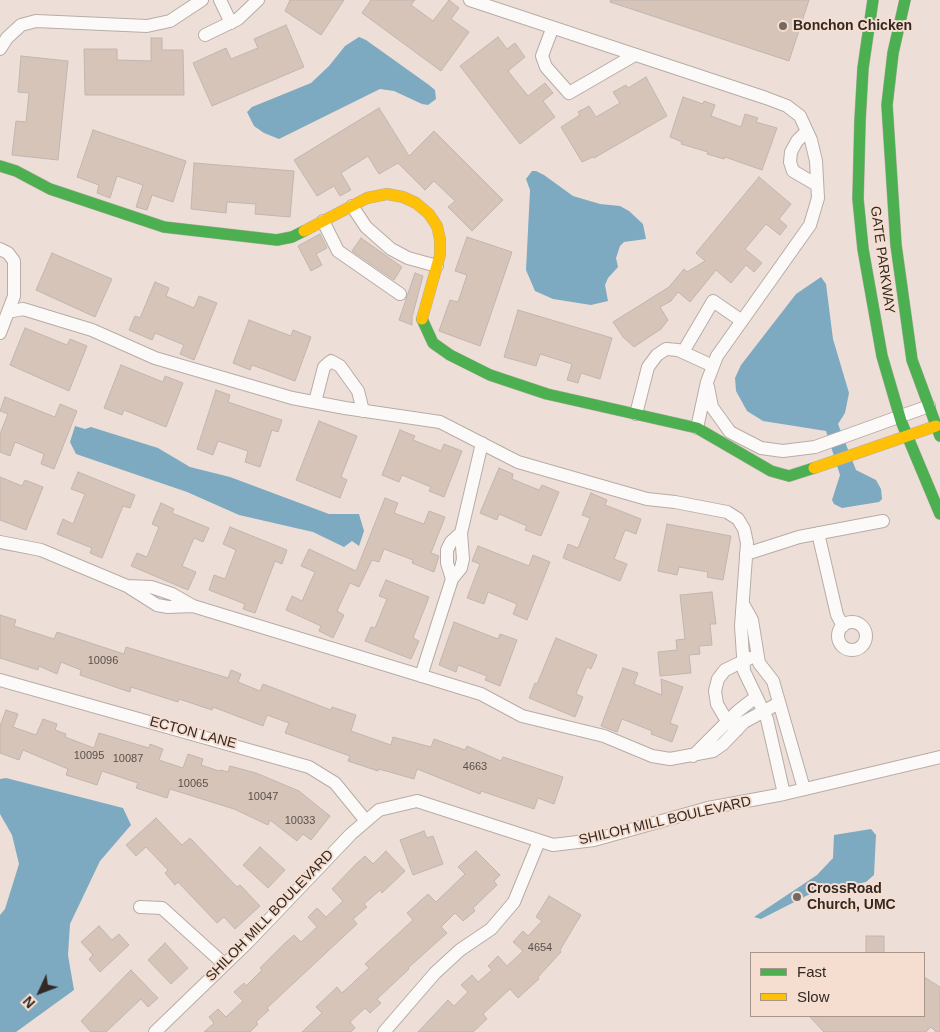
<!DOCTYPE html>
<style>
body{margin:0}
#map{position:relative;width:940px;height:1032px;overflow:hidden;background:#eddfd7;font-family:Arial,sans-serif}
canvas{display:block}
.legend{position:absolute;left:750px;top:952px;width:175px;height:65px;box-sizing:border-box;background:#f5ddcf;border:1px solid #a7958b;margin:0;padding:6px 9px;list-style:none;font-size:15px;color:#322924}
.legend li{display:flex;align-items:center;gap:10px;height:25px}
.legend b{width:25px;border:1px solid #a7958b}
.north{position:absolute;left:15px;top:967px;width:50px;height:50px;-webkit-text-stroke:4px #f5ddcf;paint-order:stroke;rotate:227deg;font-size:14px;font-weight:700;line-height:20px;text-align:center;color:#322924}
.north::after{content:'';display:block;margin:auto;width:18px;height:22px;background:#322924;clip-path:polygon(50% 0,100% 100%,50% 72%,0 100%)}
</style>
<div id="map">
<canvas width="940" height="1032"></canvas>
<ul class="legend">
<li><b style="height:6px;background:#4caf50"></b>Fast</li>
<li><b style="height:6px;background:#ffc107"></b>Slow</li>
</ul>
<div class="north">N</div>
</div>
<script>
const ctx = document.querySelector('canvas').getContext('2d');
ctx.lineJoin = 'round';
function paint(path, color) {
  ctx.fillStyle = color;
  ctx.fill(path, 'evenodd');
}
function toPath(rows) {
  const path = new Path2D();
  for (const r of rows) {
    if (r.length === 3) {
      path.moveTo(r[0] + r[2], r[1]);
      path.arc(r[0], r[1], r[2], 0, 2 * Math.PI);
      continue;
    }
    path.moveTo(r[0], r[1]);
    for (let i = 2; i < r.length; i += 2) path.lineTo(r[i], r[i + 1]);
  }
  return path;
}
function stroke(path, color, width, dash) {
  ctx.strokeStyle = color;
  ctx.lineWidth = width;
  ctx.lineCap = dash ? 'butt' : 'round';
  ctx.setLineDash(dash || []);
  ctx.stroke(path);
}
function label(font, color, halo, rows, align = 'center') {
  ctx.font = font + ' Arial,sans-serif';
  ctx.lineWidth = 4;
  ctx.setLineDash([]);
  ctx.textBaseline = 'middle';
  ctx.strokeStyle = halo;
  ctx.fillStyle = color;
  for (const [text, x, y, turn = 0] of rows) {
    ctx.save();
    ctx.translate(x, y);
    ctx.rotate((+turn || 0) * Math.PI / 180);
    ctx.textAlign = isNaN(turn) ? turn : align;
    if (halo) ctx.strokeText(text, 0, 0);
    ctx.fillText(text, 0, 0);
    ctx.restore();
  }
}
paint(toPath([
 [359,37,366,40,429,85,435,90,436,99,428,105,422,104,394,91,380,89,279,139,264,133,254,126,247,112,252,107,311,83,329,66,345,46],
 [532,171,536,171,544,175,573,196,600,204,620,206,629,211,643,224,646,239,624,242,620,246,616,258,618,267,608,278,605,285,608,301,591,305,553,299,535,291,526,270,530,190,526,179],
 [821,277,826,284,833,339,849,393,845,413,838,424,856,470,876,480,881,489,882,499,879,502,842,508,834,504,832,500,840,475,826,431,763,421,747,411,736,391,735,378,741,365,796,294],
 [75,426,85,429,91,427,158,448,190,467,230,477,329,514,359,514,364,531,359,546,352,541,344,547,313,532,239,515,187,492,76,454,70,442],
 [6,778,123,808,131,825,100,861,70,924,68,955,74,990,16,1032,0,1032,0,915,5,909,19,864,12,835,0,814,0,779],
 [871,829,876,835,874,875,866,882,810,894,761,919,754,917,817,875,833,858,834,835]
]), '#7daac1');
const building = toPath([
 [290,0,344,0,321,35,285,11,290,0],
 [371,0,415,0,411,5,433,21,449,0,459,8,451,19,469,32,441,71,362,13,371,0],
 [611,0,809,0,789,61,610,2,611,0],
 [286,25,304,67,212,106,193,63,226,48,231,59,258,48,254,39,286,25],
 [498,37,507,49,515,43,525,57,508,71,528,96,545,83,553,93,543,101,555,117,520,144,460,66,498,37],
 [151,38,162,38,162,50,183,50,184,95,85,95,84,49,117,49,117,60,151,61,151,38],
 [21,56,68,61,58,160,12,155,16,121,26,122,29,93,18,92,21,56],
 [646,77,667,116,594,158,593,157,582,162,561,127,580,115,578,112,589,106,596,117,620,103,613,92,626,85,628,88,646,77],
 [683,97,703,104,704,101,715,105,711,116,741,127,745,114,758,118,756,122,777,128,762,170,725,157,724,159,707,154,708,152,681,144,682,142,670,137,683,97],
 [379,108,409,156,434,131,503,200,472,231,448,207,455,201,434,181,425,190,398,163,379,174,368,156,341,173,351,190,340,196,334,186,317,196,294,160,379,108],
 [93,130,186,161,173,202,152,195,147,210,136,207,143,185,117,176,110,198,97,193,99,185,77,177,93,130],
 [194,163,294,171,290,217,255,214,256,204,227,202,226,213,191,209,194,163],
 [759,177,791,204,779,219,787,226,780,235,766,224,745,249,762,263,754,272,746,265,731,283,716,270,690,302,678,292,671,301,660,307,668,320,661,329,634,347,623,337,613,322,669,287,684,269,687,272,705,261,696,253,759,177],
 [320,234,327,248,316,254,322,265,311,271,298,246,320,234],
 [467,237,512,252,480,346,439,331,450,300,458,302,467,275,455,271,467,237],
 [361,238,402,267,394,280,352,251,361,238],
 [52,253,112,279,95,317,36,290,52,253],
 [415,273,423,276,412,317,412,325,399,320,415,273],
 [155,282,169,288,166,296,194,308,199,296,217,303,194,360,180,354,184,345,155,333,152,340,129,330,135,316,140,318,155,282],
 [518,310,612,338,600,379,581,373,578,383,567,380,572,364,540,354,536,366,504,357,518,310],
 [249,320,291,336,293,330,311,337,295,381,252,365,250,370,233,363,249,320],
 [25,328,67,345,70,339,87,346,69,391,10,365,25,328],
 [121,365,163,382,165,376,183,383,166,427,124,410,122,415,104,408,121,365],
 [216,390,230,395,228,402,282,420,278,432,272,430,260,467,245,462,248,451,218,441,213,455,197,449,216,390],
 [5,397,55,417,60,404,77,411,54,469,41,464,44,454,15,442,10,456,0,452,0,434,8,414,0,411,5,397],
 [319,421,357,436,341,477,347,480,340,498,296,480,319,421],
 [400,430,415,436,413,440,441,451,444,444,462,451,444,497,429,491,431,487,402,475,399,482,382,475,400,430],
 [499,468,513,474,512,479,539,490,542,485,559,492,541,536,525,530,527,526,499,514,497,520,480,513,499,468],
 [78,472,135,495,130,508,123,506,102,558,90,553,92,548,57,534,63,519,73,524,85,494,71,489,78,472],
 [0,477,22,486,25,480,43,487,26,530,0,520,0,477],
 [591,493,607,500,605,505,641,519,636,534,625,530,614,559,627,564,620,581,563,558,568,544,578,548,590,518,582,515,591,493],
 [385,498,398,503,394,513,424,524,429,511,445,517,431,553,439,556,434,572,412,563,413,560,384,549,379,562,372,560,359,587,350,583,337,611,344,615,333,638,319,631,321,626,286,610,292,596,302,601,315,572,301,566,309,549,356,571,385,498],
 [161,503,174,509,172,513,209,528,203,542,194,538,182,566,196,572,188,590,131,566,137,553,147,557,159,527,152,524,161,503],
 [667,524,731,536,723,580,707,577,708,572,679,567,677,575,658,571,667,524],
 [230,527,287,550,282,564,275,561,255,613,243,609,245,604,209,590,214,575,225,579,236,550,223,544,230,527],
 [478,546,529,566,533,555,550,562,527,620,513,614,517,604,488,592,484,604,467,598,480,564,472,561,478,546],
 [386,580,429,597,413,638,419,641,411,659,365,641,371,627,375,628,387,599,379,596,386,580],
 [712,592,716,624,710,624,712,645,699,646,700,654,689,655,691,673,660,676,658,652,677,650,676,640,685,639,680,595,712,592],
 [0,615,16,620,14,626,54,639,57,632,124,654,126,647,228,678,231,670,241,674,238,682,260,691,263,684,331,710,332,707,356,715,351,731,391,745,393,737,431,747,434,739,465,750,467,746,501,761,503,757,563,777,554,804,538,798,534,809,481,791,480,794,417,769,414,779,379,769,378,771,348,761,350,756,285,733,289,723,267,715,263,726,213,707,212,710,179,699,178,702,131,687,130,692,115,687,80,675,81,670,61,662,57,674,39,666,38,670,0,658,0,615],
 [454,622,498,639,500,634,517,640,500,686,485,680,487,676,458,665,456,672,439,665,454,622],
 [556,638,597,655,591,669,587,667,576,694,583,697,575,717,529,698,535,683,537,684,556,638],
 [623,668,638,673,634,684,662,695,661,679,683,687,670,723,678,726,672,742,651,734,652,731,622,719,617,732,601,726,623,668],
 [6,710,18,714,13,727,36,735,43,719,57,724,55,730,66,734,65,737,94,748,99,733,149,748,150,744,163,749,159,760,183,768,188,754,203,759,201,765,219,771,220,770,228,772,230,766,256,773,299,791,330,816,311,840,303,834,297,841,270,820,268,825,234,809,170,789,167,798,136,788,138,783,102,771,97,785,66,775,68,769,23,750,19,760,0,753,0,726,6,710],
 [156,818,182,845,190,838,237,887,240,885,260,906,235,929,224,917,217,923,178,882,175,885,165,873,168,870,146,847,136,856,126,845,156,818],
 [424,831,427,838,433,836,443,864,413,875,400,840,424,831],
 [260,847,285,870,268,888,243,865,260,847],
 [386,851,405,871,382,893,380,890,364,904,367,907,353,919,357,924,267,1008,269,1010,256,1022,258,1024,250,1032,204,1032,214,1023,209,1017,218,1009,226,1017,243,1001,234,992,244,983,246,986,262,970,260,968,285,943,294,935,301,942,317,927,308,917,317,908,326,917,343,901,332,889,356,864,365,856,373,864,386,851],
 [476,851,500,875,494,881,497,885,473,908,475,911,463,921,455,913,441,927,447,933,408,968,409,969,377,999,381,1003,370,1013,365,1008,350,1022,355,1028,351,1032,302,1032,322,1013,316,1007,337,987,342,993,369,968,365,964,413,920,407,913,428,894,436,902,465,874,458,867,476,851],
 [549,896,581,915,560,950,561,952,538,977,539,979,518,998,510,989,483,1014,487,1019,473,1032,418,1032,448,1000,454,1006,468,992,461,985,472,975,478,982,492,970,488,966,498,956,507,966,523,951,513,942,523,931,528,936,542,921,536,917,549,896],
 [99,926,112,940,119,934,129,945,100,972,89,959,93,955,81,942,99,926],
 [866,936,884,936,884,953,866,953,866,936],
 [165,943,188,968,171,984,148,960,165,943],
 [131,970,158,998,148,1007,141,999,106,1032,91,1032,81,1021,131,970],
 [924,977,940,987,940,1032,936,1032,931,1027,926,1032,824,1032,809,1016,924,1016,924,977]
]);
paint(building, '#d6c4b9');
stroke(building, '#c0b6af', 1);
const street = toPath([
 [220,0,231,23],
 [470,0,766,98,787,106,800,116,811,140,816,161,818,198,810,225,717,356,707,382,697,428],
 [552,29,542,56,546,67,569,93,633,56],
 [205,35,238,19,258,0],
 [0,49,7,38,21,25,36,21,147,26,170,21,202,0],
 [807,131,797,141,791,152,790,162,793,171,817,185],
 [352,206,366,227,391,249,408,258,437,266],
 [323,221,338,251,400,294],
 [0,249,8,253,14,261,14,296,0,333],
 [8,312,23,309,92,330,155,358,292,398,345,408,440,422,518,462,647,499,675,502,727,512,738,519,744,529,747,543,741,626,744,671,767,719,784,794],
 [683,352,713,301,742,321],
 [708,387,712,407,730,432,761,448,783,451,815,447,929,406],
 [315,402,324,367,331,361,340,366,358,391,363,411],
 [636,414,648,367,657,355,666,349,678,350,713,366],
 [818,533,837,615,843,626],
 [0,542,41,550,127,586,157,605,168,607,193,606],
 [746,554,799,537,883,521],
 [452,579,447,563,447,550,451,542,461,533],
 [127,586,151,587,172,594,193,606,481,694,522,716,604,736,652,756,670,759,713,751,723,744,744,722,779,703],
 [743,604,752,620,759,663,773,681,804,789],
 [852,636,14],
 [421,676,452,579,461,568,463,559,461,533,482,443],
 [0,680,309,767,335,783,366,821],
 [737,730,727,721,717,704,715,691,718,679,725,670,750,658],
 [693,756,738,711,756,697],
 [140,907,162,908,224,964],
 [155,1032,247,943,351,834,379,810,417,801,553,845,594,840,708,808,784,794,940,757],
 [384,1032,435,973,460,950,491,929,514,902,539,841]
]);
const fast = toPath([
 [873,0,863,68,860,121,858,199,863,249,882,356,901,421,940,514],
 [905,0,893,53,887,105,896,245,912,360,940,436],
 [0,166,16,171,50,189,164,227,277,240,292,237,304,231],
 [422,319,433,343,450,355,490,375,547,394,697,428,771,471,789,476,814,468]
]);
const slow = toPath([
 [304,231,367,198,387,194,403,197,416,203,429,214,437,226,440,239,440,255,422,319],
 [814,468,936,426]
]);
stroke(street, '#b7aca6', 14);
stroke(fast, '#b7aca6', 12);
stroke(slow, '#b7aca6', 12);
stroke(street, '#fcfaf9', 12);
stroke(fast, '#4caf50', 11);
stroke(slow, '#ffc107', 11);
for (const [x, y, r, color] of [
 [783,26,5,"#736963"],
 [797,897,5,"#736963"]
]) {
  const dot = new Path2D();
  dot.arc(x, y, r, 0, 2 * Math.PI);
  ctx.fillStyle = color;
  ctx.fill(dot);
  stroke(dot, '#f5ddcf', 2);
}
label('11px', '#5b5049', null, [
 ["10096",103,661],
 ["10095",89,756],
 ["10087",128,759],
 ["4663",475,767],
 ["10065",193,784],
 ["10047",263,797],
 ["10033",300,821],
 ["4654",540,948]
]);
label('bold 14px', '#322924', '#f5ddcf', [
 ["Bonchon Chicken",793,26],
 ["CrossRoad",807,889],
 ["Church, UMC",807,905]
], 'left');
label('14px', '#322924', '#f5ddcf', [
 ["GATE PARKWAY",882,260,82],
 ["ECTON LANE",193,733,15],
 ["SHILOH MILL BOULEVARD",665,821,-13],
 ["SHILOH MILL BOULEVARD",270,916,-46]
]);
</script>
